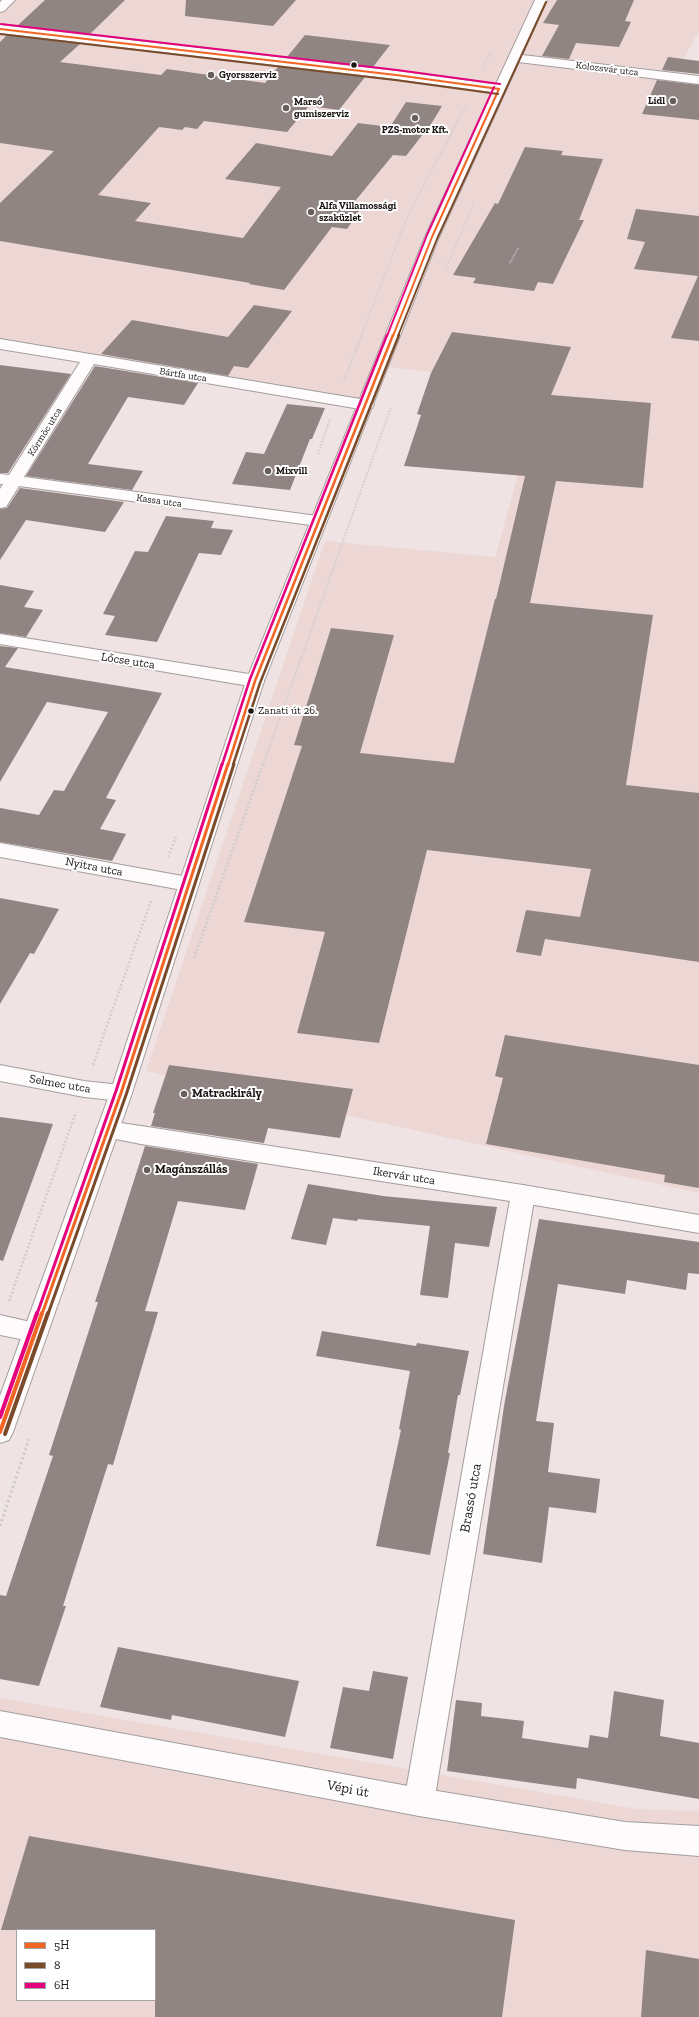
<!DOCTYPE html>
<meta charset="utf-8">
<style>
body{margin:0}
#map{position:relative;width:699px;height:2017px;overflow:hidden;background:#efe4e3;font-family:"Zilla Slab",serif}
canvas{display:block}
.legend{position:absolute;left:16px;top:1929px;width:140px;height:72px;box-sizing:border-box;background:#fff;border:1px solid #a4a1a1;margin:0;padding:5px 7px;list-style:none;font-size:12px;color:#1c1514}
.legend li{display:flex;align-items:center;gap:8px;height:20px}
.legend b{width:20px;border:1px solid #a4a1a1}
</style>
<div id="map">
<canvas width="699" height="2017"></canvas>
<ul class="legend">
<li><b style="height:5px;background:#f26522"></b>5H</li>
<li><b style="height:5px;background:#7a4b2a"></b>8</li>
<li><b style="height:5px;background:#e5007d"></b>6H</li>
</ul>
</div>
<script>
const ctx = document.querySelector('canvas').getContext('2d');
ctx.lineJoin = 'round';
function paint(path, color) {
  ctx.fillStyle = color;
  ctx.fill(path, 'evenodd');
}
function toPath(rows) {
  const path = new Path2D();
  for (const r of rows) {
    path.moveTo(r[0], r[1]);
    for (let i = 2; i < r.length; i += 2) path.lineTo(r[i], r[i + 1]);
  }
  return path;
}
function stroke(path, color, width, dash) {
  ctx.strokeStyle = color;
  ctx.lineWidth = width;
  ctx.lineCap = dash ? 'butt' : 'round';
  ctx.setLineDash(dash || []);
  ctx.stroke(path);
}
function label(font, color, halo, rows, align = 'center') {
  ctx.font = font + ' "Zilla Slab",serif';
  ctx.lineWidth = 4;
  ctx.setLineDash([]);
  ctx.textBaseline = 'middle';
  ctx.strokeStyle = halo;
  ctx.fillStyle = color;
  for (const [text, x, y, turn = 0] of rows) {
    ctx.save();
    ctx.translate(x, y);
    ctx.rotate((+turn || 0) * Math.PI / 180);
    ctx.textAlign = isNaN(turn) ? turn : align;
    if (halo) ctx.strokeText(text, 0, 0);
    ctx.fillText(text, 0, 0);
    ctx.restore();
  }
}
paint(toPath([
 [0,0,699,0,699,31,676,72,699,75,699,1193,146,1071,325,541,495,557,543,385,387,367,371,402,0,340],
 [0,1698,637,1809,699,1811,699,2017,0,2017],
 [17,1930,155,1930,155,2000,17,2000]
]), '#ecd7d5');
paint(toPath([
 [45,0,125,0,90,34,17,26],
 [186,0,296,0,273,26,185,16],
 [557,0,634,0,625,21,631,22,619,47,576,43,569,59,542,56,559,25,543,23],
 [7,35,80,44,60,62,161,75,167,69,265,83,278,67,365,77,339,110,309,106,287,132,204,121,197,129,185,127,182,130,159,127,98,195,151,203,135,221,243,238,281,187,225,179,256,143,332,156,358,123,390,127,406,102,442,106,425,134,423,134,406,156,393,155,351,206,362,207,347,229,332,227,284,290,249,284,250,283,0,241,0,203,54,151,0,143,0,42],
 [305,35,390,45,373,67,287,57],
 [668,57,699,61,699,74,662,70],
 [657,80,699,85,699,120,642,114],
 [525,147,563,151,561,155,603,159,579,220,584,220,553,284,538,282,534,291,473,283,476,278,453,275,495,203,498,204],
 [636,209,699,216,699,341,671,338,698,276,634,269,645,242,627,239],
 [254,305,292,311,248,368,234,366,228,376,101,354,132,320,228,337],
 [452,332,571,347,551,395,651,403,643,488,556,481,530,603,653,615,626,785,699,793,699,962,545,939,541,956,516,952,526,910,580,917,591,869,427,850,379,1043,297,1033,325,932,244,922,302,746,294,745,331,628,394,635,360,753,454,763,495,599,496,599,525,476,404,466,421,415,417,414,431,373],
 [0,365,71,374,8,473,0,473],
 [95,366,198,383,184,405,128,397,88,464,143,471,132,490,26,476],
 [287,404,325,408,312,439,310,439,290,490,232,484,246,452,264,454],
 [20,488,124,502,105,532,26,520,0,560,0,509,7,508],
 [166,516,214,521,211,528,233,530,221,555,199,553,157,642,105,635,115,616,103,614,135,551,148,552],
 [0,585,34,591,24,607,43,610,26,637,0,633],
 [0,646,18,648,5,667,162,693,106,798,116,800,100,829,126,834,112,861,0,842,0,808,39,815,54,790,64,791,108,712,47,702,0,782],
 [0,898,59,909,34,954,30,953,0,1004],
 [505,1035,699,1065,699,1188,664,1182,665,1175,486,1144,503,1078,495,1076],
 [169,1065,353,1089,340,1138,268,1128,264,1143,151,1126,155,1113,153,1113],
 [0,1117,53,1124,3,1261,0,1260],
 [145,1146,258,1164,245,1210,178,1201,145,1311,158,1312,113,1465,108,1464,63,1606,66,1606,39,1686,0,1679,0,1595,6,1596,53,1456,49,1455,98,1302,95,1302],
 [308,1184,383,1196,497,1207,489,1247,455,1243,448,1298,420,1295,430,1226,358,1219,357,1221,333,1218,326,1245,291,1239],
 [539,1219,699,1242,699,1274,688,1273,686,1290,627,1280,625,1294,558,1284,536,1421,554,1423,548,1472,600,1479,596,1513,549,1507,542,1563,483,1554,504,1406],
 [322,1331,416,1346,417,1343,469,1351,460,1395,458,1395,448,1453,450,1453,430,1555,376,1546,401,1430,399,1429,410,1371,316,1356],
 [118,1647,299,1681,285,1737,172,1715,171,1720,100,1707],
 [373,1671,408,1677,393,1759,330,1748,343,1687,369,1691],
 [614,1691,664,1700,660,1736,699,1743,699,1799,577,1778,576,1789,447,1771,456,1700,482,1703,481,1716,524,1721,522,1738,588,1748,590,1735,608,1738],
 [29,1836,515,1920,502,2017,155,2017,155,1930,1,1930],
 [646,1950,699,1959,699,2017,641,2017]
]), '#918584');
const minor = toPath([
 [2,0,15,0,4,11,0,12,0,2,2,0],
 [0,25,396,71,499,85,505,89,499,93,396,79,0,33,0,25],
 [514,54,699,76,699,84,510,61,508,58,514,54],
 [0,339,366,400,372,402,374,405,372,408,366,410,94,364,24,477,318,516,324,517,327,521,324,525,318,526,19,486,6,507,0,508,0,489,3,484,0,484,0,474,9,475,80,362,0,349,0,339],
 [0,634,255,675,262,677,264,681,262,685,255,687,0,644,0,634],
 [0,843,188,877,195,879,198,884,195,889,188,891,0,857,0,843],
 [0,1065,84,1081,121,1085,129,1087,132,1093,129,1099,121,1101,84,1097,0,1081,0,1065],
 [108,1121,141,1126,149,1129,153,1135,149,1141,141,1144,100,1136,96,1130,100,1124,108,1121],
 [523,1185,531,1188,535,1194,434,1802,430,1812,419,1816,408,1812,404,1802,511,1194,515,1188,523,1185],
 [0,1315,44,1325,48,1332,44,1339,35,1342,0,1335,0,1315]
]);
const tertiary = toPath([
 [535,0,547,0,439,237,264,681,132,1093,13,1432,9,1440,0,1443,0,1396,110,1093,246,681,425,237,535,0],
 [141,1126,523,1185,699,1215,699,1233,523,1203,141,1144,133,1141,129,1135,133,1129,141,1126],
 [0,1711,419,1788,625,1822,699,1826,699,1856,625,1850,419,1816,0,1737,0,1711]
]);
stroke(minor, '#a59d9d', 2);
stroke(tertiary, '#a59d9d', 2);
stroke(toPath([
 [483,66,491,52],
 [510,263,518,248],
 [446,268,474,203],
 [361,336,409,213,467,104]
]), '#d0cdcd', 1.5, [1, 1]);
stroke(toPath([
 [344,380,362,335],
 [318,454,330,419],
 [263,765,391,407]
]), '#d0cdcd', 2, [1.5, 1.5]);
stroke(toPath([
 [168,857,176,837],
 [194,958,263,764],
 [93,1065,151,901],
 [9,1301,76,1112]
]), '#d0cdcd', 2.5, [2, 2]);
stroke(toPath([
 [0,1526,29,1439]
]), '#d0cdcd', 3, [2.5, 2.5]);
paint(minor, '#fdfbfb');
paint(tertiary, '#fdfbfb');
stroke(toPath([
 [0,29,396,75,499,89],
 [393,336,432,237,499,89]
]), '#f26522', 2);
stroke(toPath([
 [228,765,255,681,393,335]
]), '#f26522', 2.5);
stroke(toPath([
 [42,1314,121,1093,228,764]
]), '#f26522', 3);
stroke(toPath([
 [0,1432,42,1313]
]), '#f26522', 4);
stroke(toPath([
 [0,34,395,80,498,94],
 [398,336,437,239,546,2]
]), '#7a4b2a', 2);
stroke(toPath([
 [233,765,260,683,399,335]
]), '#7a4b2a', 2.5);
stroke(toPath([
 [48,1314,126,1095,234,764]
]), '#7a4b2a', 3);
stroke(toPath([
 [5,1434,48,1313]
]), '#7a4b2a', 4);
stroke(toPath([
 [1,24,397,70,500,84],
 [387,336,427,235,494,87]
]), '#e5007d', 2);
stroke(toPath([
 [222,765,250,679,387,335]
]), '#e5007d', 2.5);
stroke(toPath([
 [37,1314,116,1091,222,764]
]), '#e5007d', 3);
stroke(toPath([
 [0,1417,37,1313]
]), '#e5007d', 4);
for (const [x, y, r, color] of [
 [354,65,3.5,"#1c1514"],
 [211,75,4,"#665d5c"],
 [673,101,4,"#665d5c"],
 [286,108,4,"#665d5c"],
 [415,118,4,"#665d5c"],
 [311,212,4,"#665d5c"],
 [268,471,4,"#665d5c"],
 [251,711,3.5,"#1c1514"],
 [184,1094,4,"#665d5c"],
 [147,1170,4,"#665d5c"]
]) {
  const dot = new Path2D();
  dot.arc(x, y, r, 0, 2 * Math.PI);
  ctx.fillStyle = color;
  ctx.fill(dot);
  stroke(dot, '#fff', 1.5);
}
label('10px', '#1c1514', '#fff', [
 ["Kolozsvár utca",607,69,7],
 ["Bártfa utca",183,375,9],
 ["Körmöc utca",45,432,-58],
 ["Kassa utca",159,501,8]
]);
label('bold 10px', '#1c1514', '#fff', [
 ["Gyorsszerviz",219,75],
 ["Lidl",665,101,"right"],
 ["Marsó",294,102],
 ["gumiszerviz",294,114],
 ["PZS-motor Kft.",415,130,"center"],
 ["Alfa Villamossági",319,206],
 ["szaküzlet",319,218],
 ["Mixvill",276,471]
], 'left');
label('11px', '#1c1514', '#fff', [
 ["Zanati út 26.",258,711]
], 'left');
label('12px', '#1c1514', '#fff', [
 ["Lőcse utca",128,661,9],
 ["Nyitra utca",94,867,11],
 ["Selmec utca",60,1084,10],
 ["Ikervár utca",404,1176,9]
]);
label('bold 12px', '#1c1514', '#fff', [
 ["Matrackirály",192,1094],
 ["Magánszállás",155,1170]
], 'left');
label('14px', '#1c1514', '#fff', [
 ["Brassó utca",471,1498,-80],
 ["Vépi út",348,1789,11]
]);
</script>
